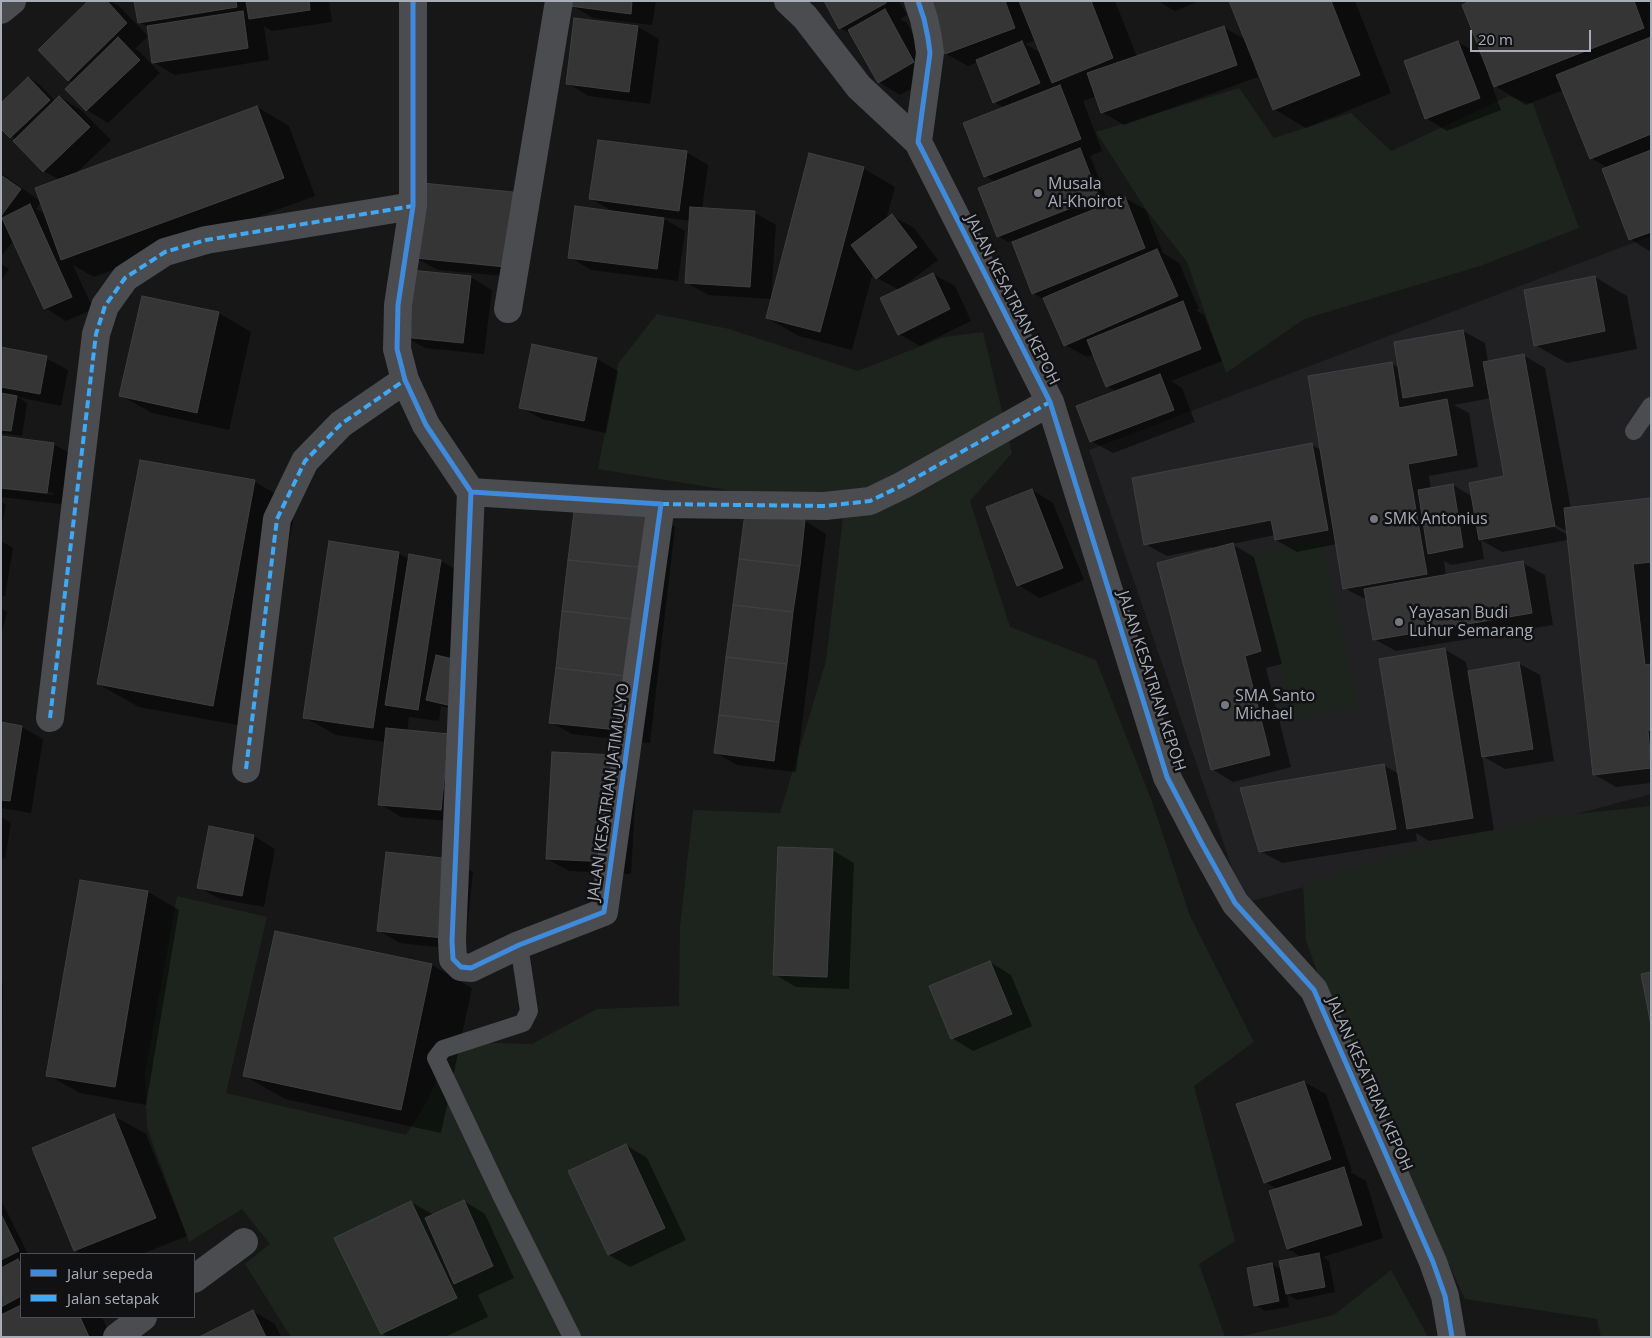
<!DOCTYPE html>
<style>
body{margin:0}
#map{position:relative;width:1652px;height:1338px;overflow:hidden;background:#171717;font-family:"Open Sans",sans-serif}
canvas{display:block}
.frame{position:absolute;inset:0;border:2px solid #a8adb8;pointer-events:none}
.legend{position:absolute;left:20px;top:1253px;width:175px;height:65px;box-sizing:border-box;background:#111113;border:1px solid #4d4f55;margin:0;padding:6px 9px;list-style:none;font-size:15px;color:#a8adb8}
.legend li{display:flex;align-items:center;gap:10px;height:25px}
.legend b{width:25px;border:1px solid #4d4f55}
.scale{position:absolute;left:1470px;top:30px;width:121px;height:22px;box-sizing:border-box;border:2px solid #a8adb8;border-top:0;padding-left:6px;font-size:15px;line-height:18px;white-space:nowrap;color:#a8adb8;-webkit-text-stroke:4px #111113;paint-order:stroke}
</style>
<div id="map">
<canvas width="1652" height="1338"></canvas>
<div class="frame"></div>
<ul class="legend">
<li><b style="height:6px;background:#408adc"></b>Jalur sepeda</li>
<li><b style="height:6px;background:#3fa9f5"></b>Jalan setapak</li>
</ul>
<div class="scale">20 m</div>
</div>
<script>
const ctx = document.querySelector('canvas').getContext('2d');
ctx.lineJoin = 'round';
function paint(path, color) {
  ctx.fillStyle = color;
  ctx.fill(path, 'evenodd');
}
function toPath(rows) {
  const path = new Path2D();
  for (const r of rows) {
    path.moveTo(r[0], r[1]);
    for (let i = 2; i < r.length; i += 2) path.lineTo(r[i], r[i + 1]);
  }
  return path;
}
function stroke(path, color, width, dash) {
  ctx.strokeStyle = color;
  ctx.lineWidth = width;
  ctx.lineCap = dash ? 'butt' : 'round';
  ctx.setLineDash(dash || []);
  ctx.stroke(path);
}
function label(font, color, halo, rows, align = 'center') {
  ctx.font = font + ' "Open Sans",sans-serif';
  ctx.lineWidth = 5;
  ctx.setLineDash([]);
  ctx.textBaseline = 'middle';
  ctx.strokeStyle = halo;
  ctx.fillStyle = color;
  for (const [text, x, y, turn = 0] of rows) {
    ctx.save();
    ctx.translate(x, y);
    ctx.rotate((+turn || 0) * Math.PI / 180);
    ctx.textAlign = isNaN(turn) ? turn : align;
    if (halo) ctx.strokeText(text, 0, 0);
    ctx.fillText(text, 0, 0);
    ctx.restore();
  }
}
paint(toPath([
 [1651,236,1651,794,1244,903,1089,450]
]), '#212123');
paint(toPath([
 [1239,88,1274,138,1351,113,1391,151,1509,96,1533,104,1579,228,1480,266,1304,319,1226,373,1187,262,1147,211,1096,132],
 [657,314,729,329,858,371,944,337,983,332,1012,453,970,501,1010,627,1096,660,1151,799,1190,916,1254,1042,1194,1086,1235,1241,1199,1264,1225,1337,291,1337,245,1264,270,1244,242,1209,189,1242,147,1128,145,1073,177,896,267,917,226,1093,406,1135,428,1100,452,1042,532,1044,597,1009,679,1006,680,927,693,810,780,813,826,661,844,509,598,469,618,364],
 [1321,539,1358,706,1291,721,1255,554],
 [1651,806,1651,1337,1601,1337,1597,1319,1465,1299,1336,1023,1306,941,1303,884,1396,854,1539,818],
 [1391,1270,1428,1337,1238,1337,1334,1315]
]), '#1d241e');
paint(toPath([
 [90,1,111,1,119,6,148,36,135,49,139,51,160,73,108,123,87,110,67,89,74,82,69,80],
 [136,1,329,1,332,22,272,31,264,26,269,60,175,75,153,62,148,27,139,22],
 [572,1,656,1,652,25,593,18,571,5],
 [826,1,899,1,907,15,900,19,907,23,935,75,900,95,879,82,852,35,840,28],
 [927,1,1115,1,1137,57,1223,27,1246,40,1231,1,1355,1,1391,93,1306,128,1274,109,1256,66,1254,66,1258,77,1124,125,1102,112,1097,96,1083,101,1102,151,1090,156,1109,204,1125,198,1146,210,1163,253,1179,263,1199,309,1196,310,1204,315,1222,361,1171,381,1182,388,1195,422,1113,453,1091,441,1117,392,1107,386,1094,354,1087,357,1065,345,1045,300,1033,293,1013,240,1008,242,998,236,996,182,985,176,1005,108,994,102,978,62,968,66,946,54],
 [1036,40,1041,53,1025,44],
 [1158,1,1199,1,1175,11],
 [1473,1,1651,1,1651,252,1630,239,1608,168,1591,158,1563,90,1526,105,1495,86,1490,74,1488,75,1501,110,1447,131,1426,118,1458,42,1483,56],
 [638,27,659,39,650,104,589,96,567,83],
 [29,78,39,84,55,101,60,97,81,110,111,140,74,175,257,107,289,126,315,196,94,277,73,265,93,309,66,321,45,308,14,240,3,254,1,253,1,173,41,202,36,209,47,215,60,180,44,171,16,140,1,128],
 [686,152,708,165,702,209,755,213,776,225,771,297,772,297,863,168,895,187,886,220,892,216,914,228,938,260,901,288,933,274,955,286,971,321,920,346,899,334,899,290,877,278,873,272,852,350,799,336,767,318,772,299,708,295,686,282,691,221,661,217,685,231,678,281,591,270,570,257,614,212,591,199],
 [513,193,534,205,527,278,438,270,416,258],
 [1,264,9,269,1,281],
 [470,277,492,290,484,354,425,348,404,336],
 [1595,277,1627,296,1637,349,1567,363,1535,345],
 [143,297,219,313,251,332,229,430,152,413,120,395],
 [1463,331,1485,343,1488,362,1523,355,1545,368,1571,509,1651,499,1651,783,1616,787,1595,775,1568,540,1502,552,1481,540,1484,559,1451,565,1444,561,1446,576,1523,563,1545,575,1553,625,1396,651,1374,639,1367,600,1344,588,1337,544,1297,552,1276,540,1275,535,1232,544,1254,557,1282,664,1266,668,1291,767,1233,782,1212,769,1212,547,1167,556,1145,544,1312,445,1321,450,1391,363,1399,368],
 [1491,398,1505,477,1473,497,1453,485,1431,489,1429,476,1478,467,1469,413,1454,405],
 [1550,522,1568,532,1568,535,1549,524],
 [1,349,46,358,68,370,61,406,18,397,27,403,22,436,1,433],
 [597,359,618,371,606,433,542,419,520,407],
 [53,444,75,456,69,505,1,497,1,489,53,495,53,493,1,486],
 [141,461,255,482,296,505,254,728,139,707,98,684],
 [1032,490,1053,503,1084,580,1040,598,1018,585],
 [1,502,6,505,1,528],
 [653,514,675,527,650,743,572,734,550,722],
 [805,521,826,534,796,772,737,765,715,752],
 [1,541,13,548,5,596,1,596],
 [398,553,410,560,441,561,462,573,449,659,462,711,441,706,439,721,409,717,407,731,448,735,462,822,401,817,380,804,386,742,336,735,304,717],
 [1,608,7,612,1,636],
 [1444,649,1466,662,1468,672,1518,663,1540,675,1554,761,1505,769,1482,756,1494,830,1429,841,1416,833,1417,841,1282,863,1260,851,1383,765,1399,774],
 [1,723,22,727,43,739,31,813,1,808],
 [637,769,631,874,569,871,547,859],
 [1,817,11,823,5,859,1,858],
 [210,828,254,836,275,849,264,907,220,899,198,887],
 [832,850,854,863,849,989,796,987,774,974],
 [452,860,473,872,465,950,400,943,378,930],
 [148,892,179,910,146,1105,80,1093,48,1075],
 [990,962,1011,975,1032,1026,973,1051,952,1038],
 [432,965,472,988,441,1133,285,1099,245,1076],
 [1,981,3,983,1,1121],
 [1304,1082,1326,1094,1352,1171,1350,1172,1366,1181,1383,1238,1323,1257,1329,1261,1335,1292,1297,1300,1287,1294,1289,1307,1265,1311,1255,1305,1248,1269,1272,1264,1282,1270,1303,1258,1288,1249,1278,1189,1265,1182],
 [114,1116,146,1134,187,1236,142,1254,82,1254,75,1250],
 [626,1145,647,1158,686,1240,630,1267,609,1255],
 [464,1201,485,1214,514,1278,478,1295,488,1317,445,1337,387,1337,382,1333,411,1202,434,1215],
 [1,1203,3,1204,28,1254,21,1254,21,1261,20,1261,21,1262,21,1317,102,1317,111,1337,1,1337,4,1314,1,1313],
 [253,1311,275,1324,281,1337,201,1337]
]), '#0007');
const building = toPath([
 [88,1,107,1,127,23,68,81,38,50,88,1],
 [134,1,236,1,237,7,138,23,134,1],
 [246,1,309,1,310,10,249,19,246,1],
 [570,1,632,1,631,14,570,6,570,1],
 [824,1,886,1,886,3,839,29,824,1],
 [925,1,1005,1,1015,28,945,54,925,1],
 [1019,1,1091,1,1113,58,1052,83,1019,1],
 [1229,1,1331,1,1360,75,1273,110,1229,1],
 [1470,1,1634,1,1644,28,1494,87,1462,5,1470,1],
 [885,9,914,62,878,83,848,30,885,9],
 [243,11,248,48,152,63,147,26,243,11],
 [574,18,638,26,629,92,566,84,574,18],
 [1224,26,1237,65,1101,113,1087,73,1224,26],
 [118,37,140,60,86,111,65,89,118,37],
 [1651,37,1651,134,1590,159,1556,75,1651,37],
 [1022,41,1040,83,993,103,976,60,1022,41],
 [1458,41,1480,98,1425,119,1404,61,1458,41],
 [28,77,50,100,10,138,1,129,1,103,28,77],
 [1060,85,1081,139,984,177,963,123,1060,85],
 [59,96,90,127,43,172,13,141,59,96],
 [257,106,284,178,61,260,35,188,257,106],
 [598,140,687,151,679,211,589,199,598,140],
 [1080,148,1099,197,997,237,978,188,1080,148],
 [1651,150,1651,232,1629,240,1602,169,1651,150],
 [809,153,864,167,820,332,766,318,809,153],
 [1,175,21,189,1,216,1,175],
 [422,183,513,192,506,267,415,258,422,183],
 [1125,197,1145,248,1032,294,1012,242,1125,197],
 [30,204,72,297,44,309,2,218,30,204],
 [575,206,664,218,657,269,568,258,575,206],
 [690,207,755,211,750,287,685,283,690,207],
 [892,214,917,247,876,279,851,245,892,214],
 [1157,249,1178,296,1064,346,1043,298,1157,249],
 [410,270,471,276,463,343,402,337,410,270],
 [933,273,950,309,898,335,880,298,933,273],
 [1595,276,1605,331,1534,346,1524,290,1595,276],
 [142,296,219,312,197,413,119,396,142,296],
 [1183,301,1201,349,1106,387,1087,340,1183,301],
 [1463,330,1473,386,1403,398,1394,342,1463,330],
 [532,344,597,358,584,421,519,408,532,344],
 [1,347,47,356,40,394,1,387,1,347],
 [1524,354,1555,526,1479,540,1469,483,1504,476,1483,362,1524,354],
 [1392,362,1399,408,1447,399,1457,455,1408,464,1427,574,1343,589,1308,376,1392,362],
 [1160,374,1174,410,1090,442,1076,406,1160,374],
 [1,393,17,396,11,431,1,430,1,393],
 [1,436,54,443,47,493,1,488,1,436],
 [1312,443,1328,530,1275,540,1271,520,1144,545,1132,478,1312,443],
 [140,460,255,480,213,706,97,684,140,460],
 [1453,484,1463,547,1428,554,1418,490,1453,484],
 [1032,489,1063,568,1017,586,986,507,1032,489],
 [1651,498,1651,562,1633,564,1645,665,1651,664,1651,730,1648,730,1651,768,1593,775,1564,508,1651,498],
 [575,504,653,513,647,568,568,560,575,504],
 [745,513,805,520,800,566,739,559,745,513],
 [329,541,399,552,373,728,303,718,329,541],
 [1233,543,1261,651,1245,656,1270,755,1211,770,1157,563,1233,543],
 [409,554,441,560,418,710,385,705,409,554],
 [739,559,800,566,793,612,733,605,739,559],
 [568,560,647,568,641,620,562,611,568,560],
 [1523,561,1532,613,1373,640,1364,589,1523,561],
 [733,605,793,612,787,664,726,657,733,605],
 [562,611,641,620,635,677,556,668,562,611],
 [1445,648,1473,818,1407,829,1379,659,1445,648],
 [436,655,461,661,452,706,426,700,436,655],
 [726,657,787,664,779,722,719,715,726,657],
 [1519,662,1533,749,1482,757,1468,671,1519,662],
 [556,668,635,677,628,731,549,723,556,668],
 [719,715,779,722,774,761,714,753,719,715],
 [1,722,22,726,10,801,1,800,1,722],
 [386,728,449,734,441,810,378,805,386,728],
 [552,752,616,755,610,862,546,859,552,752],
 [1384,764,1396,829,1259,852,1240,788,1384,764],
 [209,826,254,835,242,896,197,888,209,826],
 [778,847,833,849,827,977,773,975,778,847],
 [386,852,452,859,443,938,377,931,386,852],
 [80,880,148,891,115,1087,46,1076,80,880],
 [275,931,432,964,401,1110,243,1076,275,931],
 [990,961,1012,1014,951,1039,929,986,990,961],
 [1651,972,1651,1025,1641,974,1651,972],
 [1304,1081,1331,1159,1264,1183,1236,1104,1304,1081],
 [114,1114,156,1218,74,1251,32,1148,114,1114],
 [626,1144,665,1228,608,1255,568,1171,626,1144],
 [1344,1167,1362,1225,1287,1249,1269,1191,1344,1167],
 [464,1200,493,1266,454,1284,425,1218,464,1200],
 [411,1201,457,1298,381,1334,334,1238,411,1201],
 [1,1214,19,1251,1,1260,1,1214],
 [1319,1253,1325,1287,1286,1294,1279,1261,1319,1253],
 [18,1259,21,1265,21,1296,1,1307,1,1268,18,1259],
 [1272,1263,1279,1301,1254,1306,1247,1268,1272,1263],
 [21,1305,21,1317,80,1317,89,1337,1,1337,1,1315,21,1305],
 [253,1310,266,1337,199,1337,253,1310]
]);
paint(building, '#353536');
stroke(building, '#3f4043', 1);
stroke(toPath([
 [1634,431,1651,406],
 [519,945,529,1011,523,1023,443,1049,436,1058,501,1195,572,1337]
]), '#4b4c50', 18);
stroke(toPath([
 [413,1,413,206,398,305,397,349,405,380,426,425,471,492,452,941,453,959,461,967,471,968,519,945,604,912,661,504,471,492],
 [788,1,805,17,859,87,918,142],
 [918,1,924,19,928,38,930,53,918,142,1050,402,1167,777,1201,842,1235,903,1314,990,1433,1262,1445,1296,1452,1337],
 [1,10,12,1],
 [508,309,559,1],
 [661,504,825,506,870,501,903,485,1050,402],
 [50,718,96,334,105,306,125,278,165,252,206,240,413,206],
 [246,769,277,519,305,461,341,424,405,380],
 [194,1279,244,1242],
 [117,1337,143,1317]
]), '#4b4c50', 28);
stroke(toPath([
 [661,504,825,506,870,501,903,485,1050,402],
 [50,718,96,334,105,306,125,278,165,252,206,240,413,206],
 [246,769,277,519,305,461,341,424,405,380]
]), '#3fa9f5', 4, [8, 4]);
stroke(toPath([
 [413,1,413,206,398,305,397,349,405,380,426,425,471,492,452,941,453,959,461,967,471,968,519,945,604,912,661,504,471,492],
 [918,1,924,19,928,38,930,53,918,142,1050,402,1167,777,1201,842,1235,903,1314,990,1433,1262,1445,1296,1452,1337]
]), '#408adc', 5);
for (const [x, y, r, color] of [
 [1038,193,5,"#757880"],
 [1374,519,5,"#757880"],
 [1399,622,5,"#757880"],
 [1225,705,5,"#757880"]
]) {
  const dot = new Path2D();
  dot.arc(x, y, r, 0, 2 * Math.PI);
  ctx.fillStyle = color;
  ctx.fill(dot);
  stroke(dot, '#111113', 2);
}
label('16px', '#a8adb8', '#111113', [
 ["Musala",1048,184],
 ["Al-Khoirot",1048,202],
 ["SMK Antonius",1384,519],
 ["Yayasan Budi",1409,613],
 ["Luhur Semarang",1409,631],
 ["SMA Santo",1235,696],
 ["Michael",1235,714]
], 'left');
label('16px', '#a8adb8', '#111113', [
 ["JALAN KESATRIAN KEPOH",1012,300,63],
 ["JALAN KESATRIAN KEPOH",1151,681,72],
 ["JALAN KESATRIAN JATIMULYO",609,792,-82],
 ["JALAN KESATRIAN KEPOH",1369,1084,66]
]);
</script>
